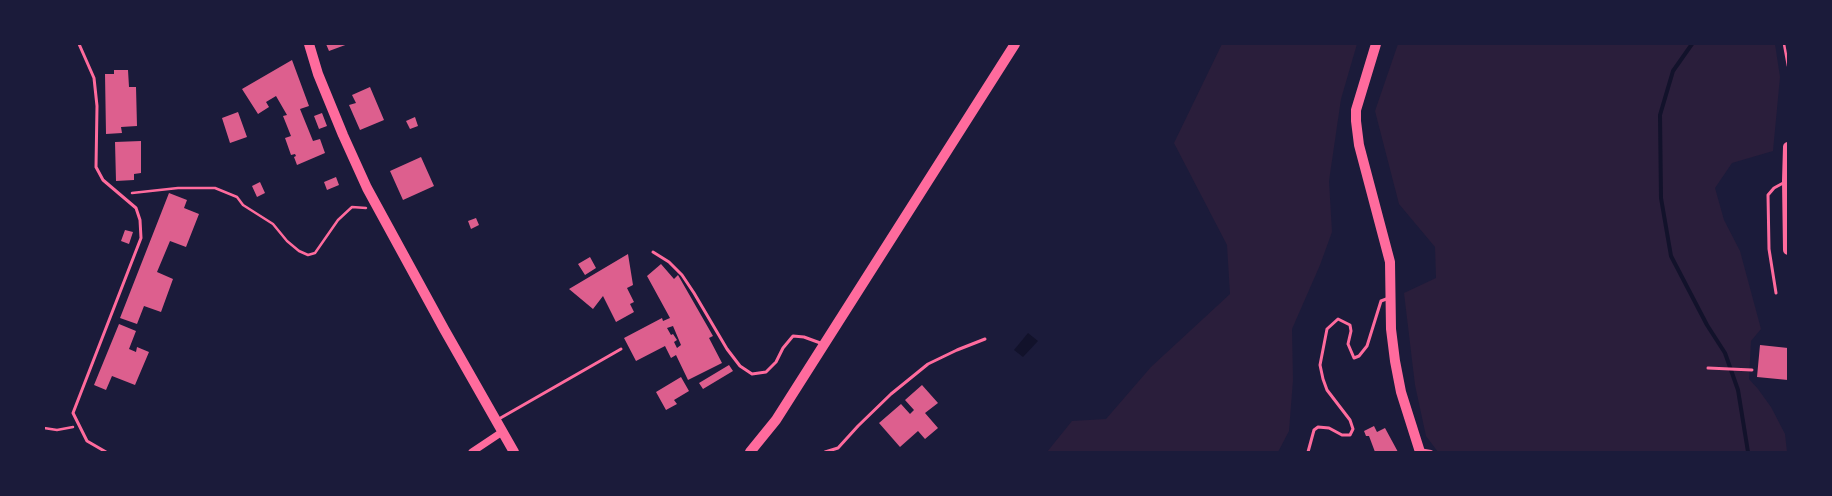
<!DOCTYPE html>
<style>
body{margin:0}
#map{position:relative;width:1832px;height:496px;overflow:hidden;background:#1b1b3a;font-family:"DM Sans",sans-serif}
canvas{display:block}
.frame{position:absolute;inset:0;border:45px solid #1b1b3a;pointer-events:none}
</style>
<div id="map">
<canvas width="1832" height="496"></canvas>
<div class="frame"></div>
</div>
<script>
const ctx = document.querySelector('canvas').getContext('2d');
ctx.lineJoin = 'round';
function paint(path, color) {
  ctx.fillStyle = color;
  ctx.fill(path, 'evenodd');
}
function toPath(rows) {
  const path = new Path2D();
  for (const r of rows) {
    path.moveTo(r[0], r[1]);
    for (let i = 2; i < r.length; i += 2) path.lineTo(r[i], r[i + 1]);
  }
  return path;
}
function stroke(path, color, width, dash) {
  ctx.strokeStyle = color;
  ctx.lineWidth = width;
  ctx.lineCap = dash ? 'butt' : 'round';
  ctx.setLineDash(dash || []);
  ctx.stroke(path);
}
paint(toPath([
 [1222,44,1357,44,1341,99,1329,181,1332,232,1320,265,1292,329,1293,380,1289,431,1278,452,1047,452,1072,421,1106,419,1151,367,1230,294,1227,245,1174,143],
 [1398,44,1775,44,1780,77,1773,151,1732,163,1715,188,1724,220,1740,251,1761,329,1751,341,1749,379,1758,389,1771,407,1785,434,1787,452,1438,452,1426,436,1415,385,1404,293,1436,278,1435,247,1399,204,1375,111]
]), '#2a1e3b');
paint(toPath([
 [1028,333,1038,341,1023,357,1014,350]
]), '#12122b');
stroke(toPath([
 [1692,44,1673,71,1660,115,1661,198,1671,256,1707,325,1725,353,1738,390,1748,452]
]), '#12122b', 4);
paint(toPath([
 [326,44,348,44,329,51],
 [292,60,309,106,300,109,313,141,320,139,325,153,297,165,294,157,296,156,295,154,291,155,285,138,291,136,283,116,287,115,276,96,266,102,269,107,258,114,242,89],
 [114,70,128,70,129,87,136,87,137,126,121,127,122,133,106,134,105,74,114,74],
 [370,87,384,120,360,130,349,105,356,103,352,95],
 [238,112,247,137,230,143,222,118],
 [322,113,327,126,319,129,314,116],
 [415,117,418,126,410,129,406,121],
 [141,141,141,173,134,174,134,180,116,181,115,142],
 [421,157,434,186,403,200,390,171],
 [336,177,339,185,327,190,324,182],
 [260,182,265,193,257,197,252,186],
 [169,193,187,200,184,208,199,214,186,247,170,241,157,272,173,279,161,312,144,306,137,324,120,318],
 [476,218,479,225,471,229,468,221],
 [125,230,133,232,129,244,121,241],
 [628,254,633,285,627,288,634,302,630,304,634,312,616,322,603,296,593,309,569,289],
 [590,257,596,268,585,275,578,264],
 [661,264,674,279,678,275,713,336,709,338,722,363,688,380,676,355,671,358,665,346,636,361,624,338,662,318,663,321,670,318,647,276],
 [673,326,681,345,677,348,674,342,677,340,673,334,671,335,667,328],
 [119,324,136,331,129,349,136,352,137,347,149,352,135,385,112,376,106,390,94,385],
 [1760,345,1788,348,1788,380,1757,377],
 [729,365,733,371,703,389,699,383],
 [681,377,689,391,674,400,677,404,666,410,656,392],
 [922,385,938,403,925,413,938,428,925,439,918,431,900,447,879,423,901,404,910,414,914,410,905,400],
 [1374,426,1377,432,1385,428,1398,452,1375,452,1369,436,1366,436,1364,431]
]), '#dd5f8e');
stroke(toPath([
 [1784,44,1788,66],
 [132,193,178,188,215,188,237,197,243,205,273,224,287,241,299,251,308,255,315,253,338,220,352,207,366,208],
 [44,428,57,430,73,427]
]), '#ff6b9d', 2.5);
stroke(toPath([
 [79,44,94,78,97,106,96,167,103,180,136,208,140,220,141,238,73,413,87,441,106,452],
 [653,252,669,262,682,275,694,293,727,349,740,366,752,374,766,372,776,362,783,348,793,336,804,337,823,344],
 [1776,293,1769,249,1768,195,1774,188,1785,182],
 [1708,368,1752,370],
 [497,420,621,349],
 [825,452,838,448,858,426,891,394,928,364,957,350,985,339],
 [1308,452,1314,430,1318,427,1329,428,1342,435,1350,435,1353,429,1350,420,1327,390,1323,379,1320,365,1327,329,1338,319,1350,325,1351,331,1348,344,1354,358,1359,356,1367,346,1381,301,1389,298]
]), '#ff6b9d', 3);
stroke(toPath([
 [1419,450,1431,452]
]), '#ff6b9d', 4);
stroke(toPath([
 [472,452,502,432]
]), '#ff6b9d', 7);
stroke(toPath([
 [309,44,318,74,343,135,367,188,444,329,514,452],
 [1376,44,1356,110,1356,121,1359,145,1390,262,1391,329,1395,361,1401,392,1420,452],
 [1788,147,1787,181,1788,250],
 [750,452,776,420,1015,44]
]), '#ff6b9d', 10);
</script>
